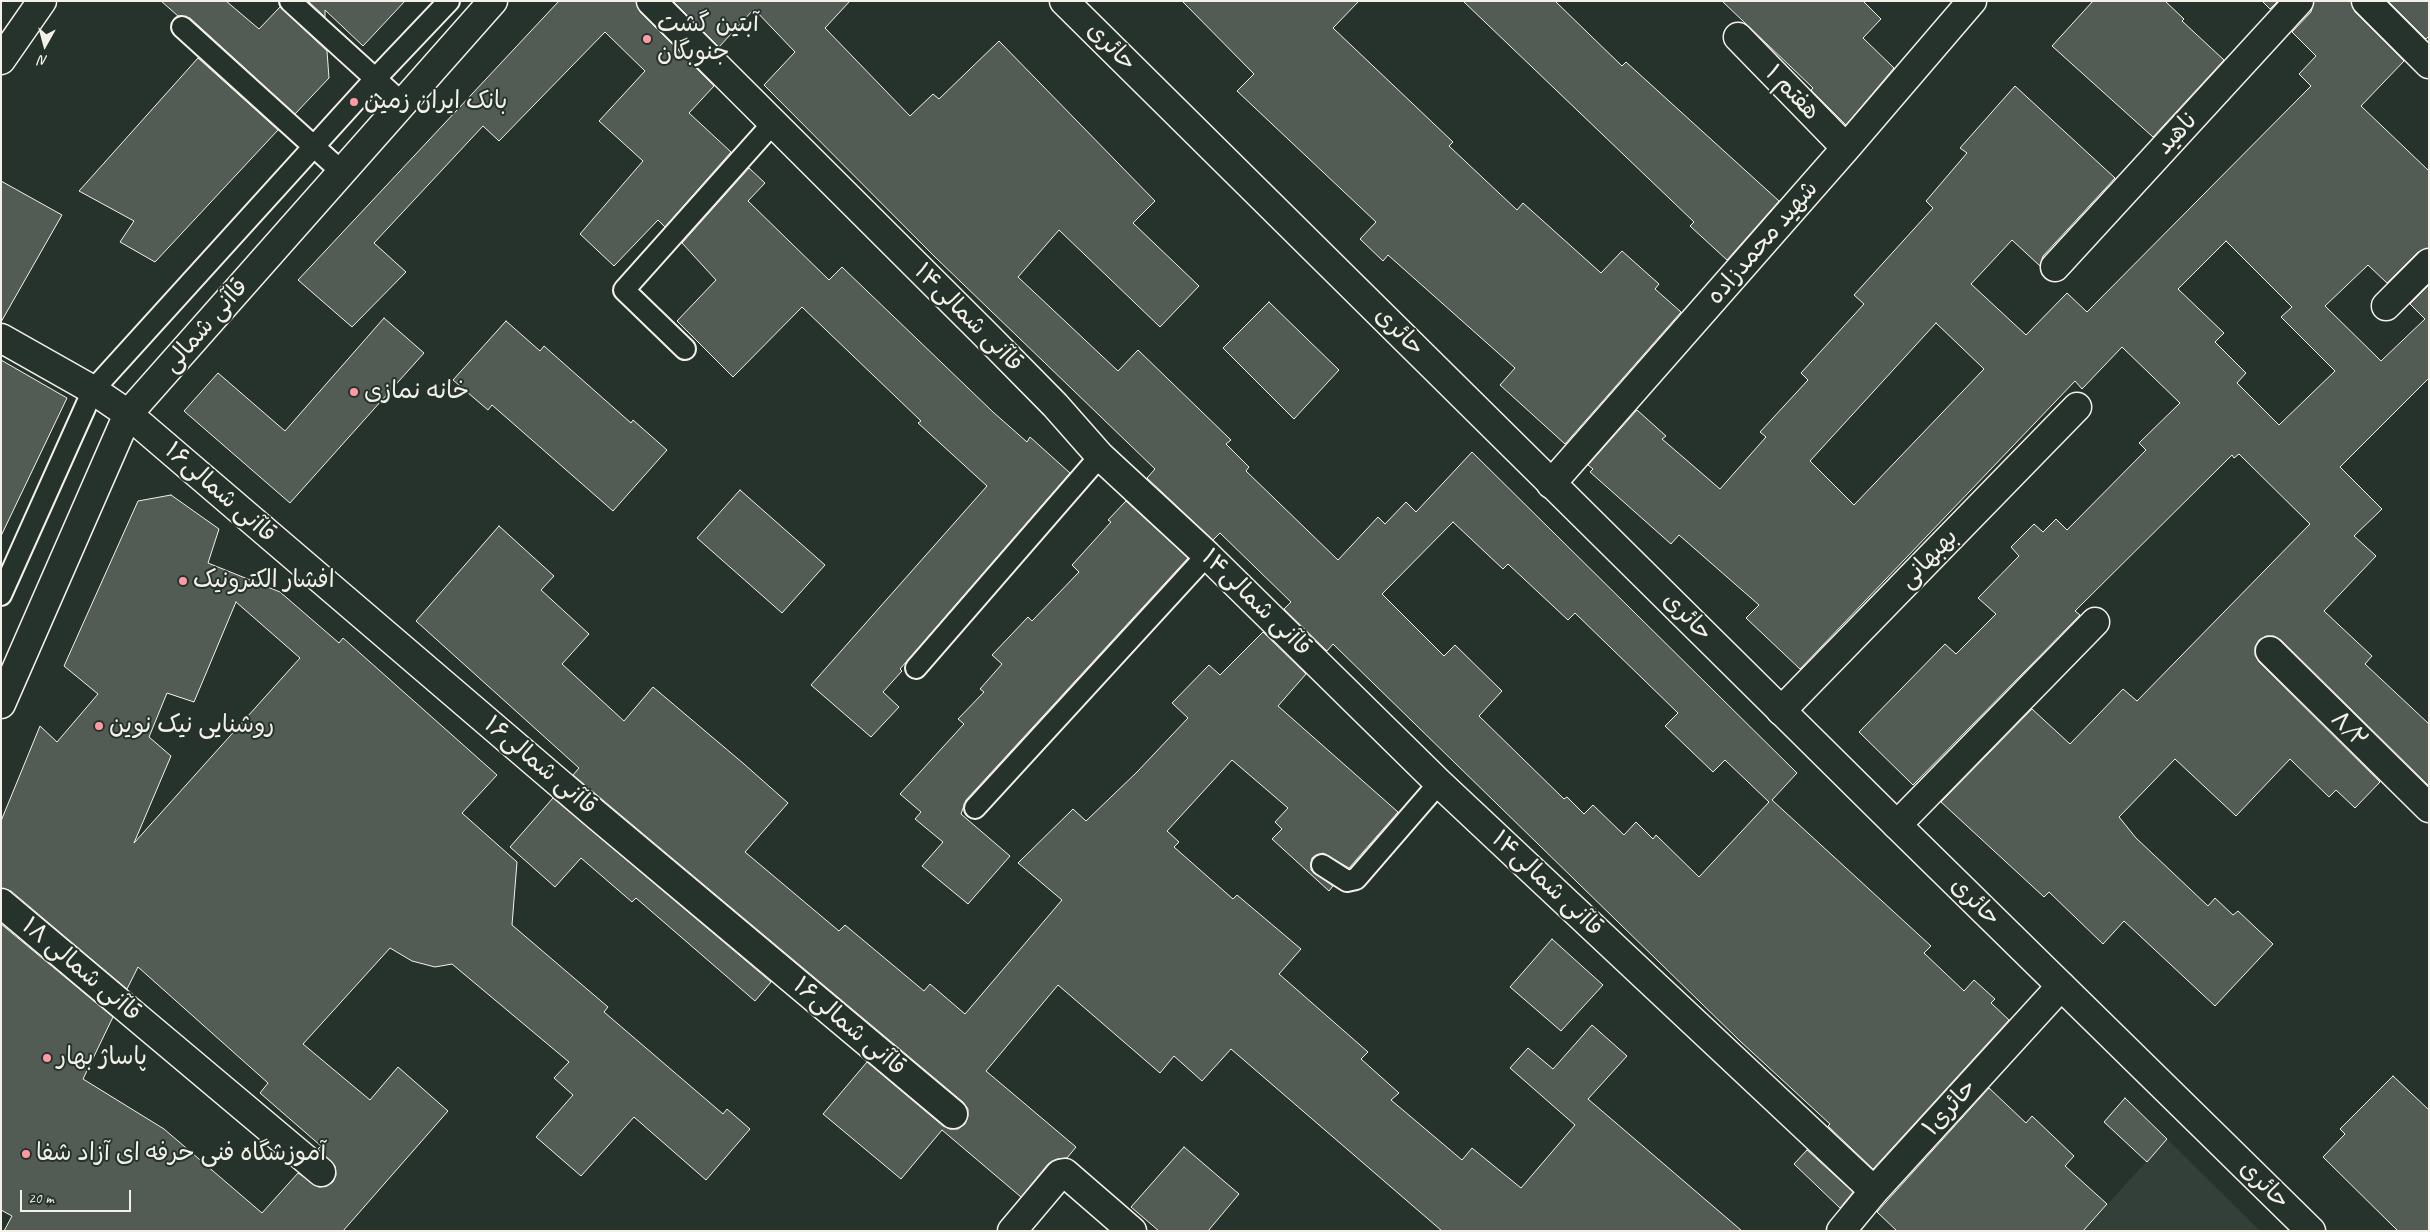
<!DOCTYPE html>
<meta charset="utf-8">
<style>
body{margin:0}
#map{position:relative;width:2430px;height:1232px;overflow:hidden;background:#26332d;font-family:Caveat,sans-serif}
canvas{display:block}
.frame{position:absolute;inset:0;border:2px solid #f4f1e8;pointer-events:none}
.north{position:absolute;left:20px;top:20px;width:50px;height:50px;-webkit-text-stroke:4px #26332d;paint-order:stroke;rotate:187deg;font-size:14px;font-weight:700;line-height:20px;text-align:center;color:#f4f1e8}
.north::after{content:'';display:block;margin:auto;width:18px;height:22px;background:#f4f1e8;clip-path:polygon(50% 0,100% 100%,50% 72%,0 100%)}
.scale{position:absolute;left:20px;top:1190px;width:111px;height:22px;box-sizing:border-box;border:2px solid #f4f1e8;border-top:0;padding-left:6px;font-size:15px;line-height:18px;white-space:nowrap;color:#f4f1e8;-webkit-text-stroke:4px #26332d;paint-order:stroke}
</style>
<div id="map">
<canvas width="2430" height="1232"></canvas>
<div class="frame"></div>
<div class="north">N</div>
<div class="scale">20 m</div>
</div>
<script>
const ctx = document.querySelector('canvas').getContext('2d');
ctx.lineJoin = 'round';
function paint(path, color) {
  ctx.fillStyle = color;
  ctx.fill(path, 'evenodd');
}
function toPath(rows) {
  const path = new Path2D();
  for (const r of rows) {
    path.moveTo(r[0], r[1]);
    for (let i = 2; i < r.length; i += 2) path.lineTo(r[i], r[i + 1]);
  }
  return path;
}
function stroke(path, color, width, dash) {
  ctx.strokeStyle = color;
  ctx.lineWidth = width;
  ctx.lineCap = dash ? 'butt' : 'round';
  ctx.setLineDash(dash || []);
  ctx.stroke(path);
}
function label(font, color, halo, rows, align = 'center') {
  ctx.font = font + ' Caveat,"Playpen Sans Arabic",sans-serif';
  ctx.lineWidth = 4;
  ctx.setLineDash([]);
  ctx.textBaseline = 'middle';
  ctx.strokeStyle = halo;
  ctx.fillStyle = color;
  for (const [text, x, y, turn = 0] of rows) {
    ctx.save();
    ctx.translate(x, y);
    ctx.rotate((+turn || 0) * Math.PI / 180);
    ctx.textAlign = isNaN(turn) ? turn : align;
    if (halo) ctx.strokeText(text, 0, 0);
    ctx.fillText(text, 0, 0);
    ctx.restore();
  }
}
paint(toPath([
 [2167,1139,2260,1231,2083,1231]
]), '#333f39');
const building = toPath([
 [161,1,226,1,259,29,280,7,327,51,329,78,295,114,190,18,178,16,161,1],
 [308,1,405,1,363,46,325,10,325,17,308,1],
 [559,1,636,1,640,12,714,86,689,113,731,152,665,227,658,220,614,266,580,234,643,161,599,121,645,71,605,32,499,141,483,126,374,243,406,272,352,327,298,280,559,1],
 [673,1,850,1,825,28,910,116,933,94,939,99,999,41,1155,201,1133,223,1199,286,1160,327,1059,230,1018,277,1118,371,1138,350,1231,440,1226,444,1249,467,1246,471,1338,560,1378,517,1385,524,1406,502,1416,512,1472,452,1797,773,1772,800,1931,946,1924,953,1964,991,1974,980,1995,999,1991,1003,2009,1020,1873,1169,1828,1126,1830,1124,1740,1041,1333,644,1327,651,1284,609,1291,602,1220,533,1213,540,1147,478,1155,469,935,257,764,85,795,52,754,9,719,47,673,1],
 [1453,522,1503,569,1508,564,1568,620,1575,613,1678,713,1665,726,1713,772,1725,760,1769,802,1699,877,1656,835,1653,839,1636,822,1624,835,1593,805,1584,814,1567,797,1564,799,1479,716,1502,691,1455,645,1444,656,1382,594,1453,522],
 [1182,1,1359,1,1333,28,1453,142,1449,146,1517,210,1523,203,1601,273,1622,251,1659,284,1655,289,1681,312,1565,444,1500,385,1515,368,1388,255,1383,261,1360,239,1376,222,1237,91,1254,74,1182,1],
 [1463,1,1555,1,1622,66,1626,62,1779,201,1727,260,1690,226,1694,222,1463,1],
 [1722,1,1863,1,1881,19,1863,38,1894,68,1846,125,1811,90,1813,88,1722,1],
 [2093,1,2165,1,2184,19,2182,21,2224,60,2153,137,2052,46,2093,1],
 [2262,1,2278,1,2270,9,2262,1],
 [2314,1,2351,1,2355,12,2404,61,2361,106,2429,171,2429,248,2418,252,2387,283,2368,265,2325,306,2381,361,2425,319,2410,304,2429,285,2429,378,2340,467,2382,509,2354,536,2376,556,2324,611,2372,656,2365,664,2429,724,2429,786,2281,640,2274,636,2266,636,2259,640,2255,647,2255,655,2259,662,2380,782,2355,808,2336,790,2329,797,2290,759,2236,816,2175,759,2119,817,2136,838,2208,906,2215,898,2233,915,2238,911,2273,944,2215,1006,2124,921,2103,944,2049,892,2044,897,1941,802,2032,709,2070,744,2123,689,2137,701,2310,524,2239,454,2234,458,2232,455,2075,611,2080,615,1913,785,1859,732,1945,644,1956,654,1996,614,1978,598,2019,556,2011,547,2034,524,2043,532,2056,519,2067,530,2146,450,2139,443,2180,403,2122,347,2082,389,2075,381,1800,669,1746,618,1759,605,1679,535,1671,544,1590,472,1593,469,1588,465,1637,410,1666,436,1662,439,1720,489,1766,437,1760,432,1808,380,1801,373,1864,304,1854,295,1933,208,1926,201,1967,153,1960,148,2015,86,2115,178,2043,256,2040,266,2012,240,1971,284,2026,335,2067,293,2087,312,2311,86,2299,74,2316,56,2292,32,2311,12,2314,1],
 [2226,241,2292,307,2281,317,2335,371,2279,425,2237,383,2246,373,2215,342,2224,333,2178,289,2226,241],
 [1936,323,1984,369,1854,505,1810,461,1936,323],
 [2388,1,2429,1,2429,36,2426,39,2388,1],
 [198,58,278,130,155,262,120,242,134,221,79,191,198,58],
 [749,168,765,183,748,201,829,280,842,267,993,412,1027,442,1030,437,1070,473,900,669,902,671,883,692,899,707,871,737,811,685,987,486,918,423,921,421,802,307,733,377,677,321,716,280,682,243,749,168],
 [1,181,62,215,1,322,1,181],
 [1269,302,1339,370,1294,419,1223,348,1269,302],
 [384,318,424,353,290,503,184,411,218,373,285,431,384,318],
 [506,321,540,351,544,346,631,423,633,420,667,450,613,511,492,405,488,410,453,380,506,321],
 [1,360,67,398,1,536,1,360],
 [740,490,825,565,782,613,697,538,740,490],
 [171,495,219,529,208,563,280,592,339,643,343,638,497,775,462,813,517,862,512,925,608,1007,604,1012,723,1114,727,1109,750,1129,706,1180,634,1117,581,1176,536,1137,573,1095,554,1078,569,1062,452,964,435,967,412,961,390,948,303,1044,370,1100,398,1067,448,1111,343,1231,4,1231,12,1216,1,1210,1,924,113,1017,83,1079,164,1129,262,1213,298,1173,319,1187,327,1186,333,1182,336,1175,335,1166,318,1149,321,1146,260,1093,268,1083,138,967,127,989,11,891,1,888,1,821,40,726,57,742,98,694,64,666,138,501,171,495],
 [236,602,300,658,134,843,171,756,149,737,167,693,194,702,236,602],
 [1126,501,1188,558,966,800,961,814,1010,856,968,904,922,866,943,842,915,819,921,812,900,794,964,724,958,719,984,692,980,689,1002,664,992,655,1028,617,1032,621,1079,572,1072,565,1111,522,1108,520,1126,501],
 [499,526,554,576,541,590,589,634,562,664,624,721,653,687,744,764,788,803,745,852,839,931,845,925,924,991,930,984,965,1014,1062,900,1018,863,1073,809,1086,821,1137,772,1188,718,1172,703,1209,665,1220,675,1263,632,1306,674,1278,706,1398,812,1349,868,1323,853,1312,858,1311,870,1333,886,1329,891,1272,839,1282,829,1275,822,1288,808,1232,760,1167,831,1179,842,1174,847,1233,899,1237,895,1301,949,1279,974,1368,1052,1361,1059,1399,1093,1391,1100,1462,1160,1472,1148,1521,1188,1575,1125,1510,1068,1528,1048,1553,1069,1592,1025,1627,1056,1588,1099,1742,1231,1442,1231,1231,1049,1202,1081,1174,1056,1160,1073,1058,985,986,1071,1076,1147,1067,1158,1057,1159,1048,1164,1021,1197,942,1130,901,1179,823,1114,867,1062,943,1126,950,1129,958,1129,965,1124,968,1116,968,1109,963,1102,573,775,579,768,416,621,499,526],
 [553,798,771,982,755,1001,636,898,632,902,581,858,555,887,510,847,553,798],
 [1552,939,1603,985,1561,1031,1510,987,1552,939],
 [2393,1076,2429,1110,2429,1231,2398,1231,2323,1157,2345,1134,2340,1129,2393,1076],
 [1989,1088,2026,1123,2032,1116,2074,1156,2065,1166,2107,1204,2083,1231,1897,1231,1877,1212,1989,1088],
 [2125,1098,2167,1139,2147,1162,2104,1122,2125,1098],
 [1184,1147,1239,1194,1208,1231,1159,1231,1131,1207,1184,1147],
 [1807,1150,1853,1192,1840,1208,1794,1164,1807,1150]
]);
paint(building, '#525c55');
stroke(building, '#f4f1e8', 1);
const lane = toPath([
 [290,1,402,103],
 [182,27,342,172],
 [685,349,624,290,774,122],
 [1,595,93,390,375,79,449,1],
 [916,668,1100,456],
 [975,808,1207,555],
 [1322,865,1347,881,1356,879,1439,783]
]);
const street = toPath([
 [651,1,986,335,1055,405,1100,456,1207,555,1439,783,1874,1191],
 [2366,1,2429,64],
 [1738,37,1846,148],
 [1,60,42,1],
 [2055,267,2299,1],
 [2386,306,2429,263],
 [1,338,93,390,128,414,594,813,953,1114],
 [1551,484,1846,148,1972,1],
 [2270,651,2429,808],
 [1781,711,2077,407],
 [1897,825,2095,622],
 [1,903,321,1172],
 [1012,1231,1060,1174,1065,1173,1132,1231],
 [1841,1231,1874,1191,2061,986]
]);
const secondary = toPath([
 [1064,1,1897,825,2311,1231],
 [1,704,128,414,493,1]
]);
stroke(lane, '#f4f1e8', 24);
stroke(street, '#f4f1e8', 31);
stroke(secondary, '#f4f1e8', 31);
stroke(lane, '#26332d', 20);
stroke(street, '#26332d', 28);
stroke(secondary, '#26332d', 28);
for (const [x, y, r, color] of [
 [647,39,5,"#ff9aa2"],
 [354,102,5,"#ff9aa2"],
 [354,392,5,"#ff9aa2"],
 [183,581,5,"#ff9aa2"],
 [99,726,5,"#ff9aa2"],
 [47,1058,5,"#ff9aa2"],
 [26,1154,5,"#ff9aa2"]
]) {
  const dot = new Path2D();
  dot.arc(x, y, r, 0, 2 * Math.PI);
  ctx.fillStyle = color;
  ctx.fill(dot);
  stroke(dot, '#26332d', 2);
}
label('24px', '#f4f1e8', '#26332d', [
 ["آبتین گشت",657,25],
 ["جنوبگان",657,53],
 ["بانک ایران زمین",364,102],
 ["خانه نمازی",364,392],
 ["افشار الکترونیک",193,581],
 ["روشنایی نیک نوین",109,726],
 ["پاساژ بهار",57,1058],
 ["آموزشگاه فنی حرفه ای آزاد شفا",36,1154]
], 'left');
label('24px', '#f4f1e8', '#26332d', [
 ["حائری",1111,47,45],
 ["هفتم ۱",1792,93,46],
 ["ناهید",2177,134,-47],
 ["شهید محمدزاده",1763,243,-49],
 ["قاآنی شمالی۱۴",968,318,45],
 ["قاآنی شمالی",206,326,-49],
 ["حائری",1399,332,45],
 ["قاآنی شمالی۱۶",220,493,41],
 ["بهبهانی",1929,559,-46],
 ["قاآنی شمالی۱۴",1256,603,44],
 ["حائری",1687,617,45],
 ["۸/۲",2349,730,45],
 ["قاآنی شمالی۱۶",540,766,40],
 ["قاآنی شمالی۱۴",1547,884,43],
 ["حائری",1975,902,44],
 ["۱۸ قاآنی شمالی",81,970,40],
 ["قاآنی شمالی۱۶",849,1027,40],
 ["حائری۱",1950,1108,-48],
 ["حائری",2264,1185,44]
]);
</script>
